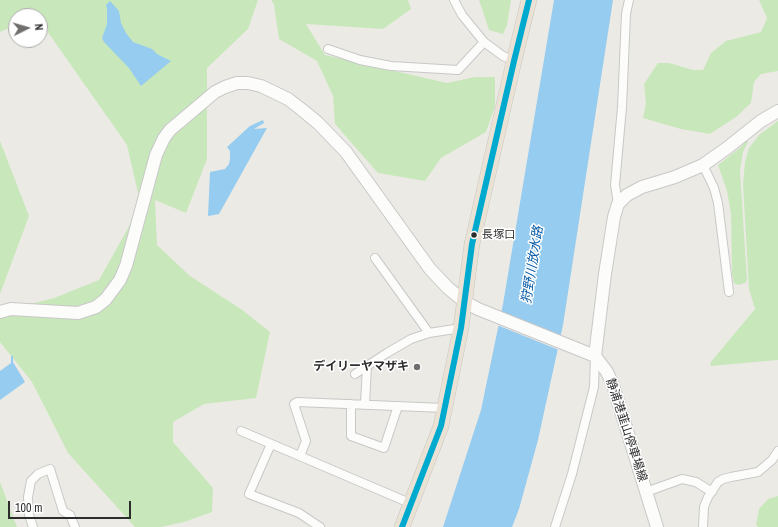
<!DOCTYPE html>
<meta charset="utf-8">
<style>
body{margin:0}
#map{position:relative;width:778px;height:527px;overflow:hidden;background:#eceae4;font-family:"Archivo Narrow",sans-serif}
canvas{display:block}
.north{position:absolute;left:8px;top:8px;width:40px;height:40px;box-sizing:border-box;background:#fff;border:1px solid #ababab;border-radius:50%;rotate:85deg;font-size:11px;font-weight:700;line-height:16px;text-align:center;color:#2d2d2d}
.north::after{content:'';display:block;margin:auto;width:14px;height:18px;background:#706f6d;clip-path:polygon(50% 0,100% 100%,50% 72%,0 100%)}
.scale{position:absolute;left:8px;top:501px;width:123px;height:18px;box-sizing:border-box;border:2px solid #2d2d2d;border-top:0;padding-left:5px;font-size:12px;line-height:14px;white-space:nowrap;color:#2d2d2d;-webkit-text-stroke:3px #fff;paint-order:stroke}
</style>
<div id="map">
<canvas width="778" height="527"></canvas>
<div class="north">N</div>
<div class="scale">100 m</div>
</div>
<script>
const ctx = document.querySelector('canvas').getContext('2d');
ctx.lineJoin = 'round';
function paint(path, color) {
  ctx.fillStyle = color;
  ctx.fill(path, 'evenodd');
}
function toPath(rows) {
  const path = new Path2D();
  for (const r of rows) {
    path.moveTo(r[0], r[1]);
    for (let i = 2; i < r.length; i += 2) path.lineTo(r[i], r[i + 1]);
  }
  return path;
}
function stroke(path, color, width, dash) {
  ctx.strokeStyle = color;
  ctx.lineWidth = width;
  ctx.lineCap = dash ? 'butt' : 'round';
  ctx.setLineDash(dash || []);
  ctx.stroke(path);
}
function label(font, color, halo, rows, align = 'center') {
  ctx.font = font + ' "Archivo Narrow","Noto Sans JP",sans-serif';
  ctx.lineWidth = 3;
  ctx.setLineDash([]);
  ctx.textBaseline = 'middle';
  ctx.strokeStyle = halo;
  ctx.fillStyle = color;
  for (const [text, x, y, turn = 0] of rows) {
    ctx.save();
    ctx.translate(x, y);
    ctx.rotate((+turn || 0) * Math.PI / 180);
    ctx.textAlign = isNaN(turn) ? turn : align;
    if (halo) ctx.strokeText(text, 0, 0);
    ctx.fillText(text, 0, 0);
    ctx.restore();
  }
}
paint(toPath([
 [0,0,258,0,248,29,207,68,207,159,186,213,155,200,157,245,190,276,241,309,270,332,256,398,204,404,173,422,173,442,213,488,212,512,184,522,161,527,135,527,68,453,32,382,0,342,0,312,54,298,99,280,146,196,138,193,127,145,40,21,40,16,16,16,16,25,0,32],
 [271,0,408,0,411,9,383,29,306,24,325,55,447,83,475,77,495,77,495,106,486,132,441,158,425,181,378,173,335,124,333,96,317,61,279,39,274,4],
 [479,0,511,0,507,25,503,34,489,30],
 [759,0,778,0,778,71,761,74,754,82,751,103,736,117,710,134,681,129,643,118,646,103,644,84,658,63,669,63,693,70,703,70,711,53,726,41,761,32,767,18],
 [778,121,778,360,711,366,710,363,755,309,749,289,743,184,745,162,749,148,759,135],
 [747,140,748,142,743,152,740,171,747,280,745,283,738,285,734,283,732,274,731,214,727,191,718,165,741,147],
 [0,141,29,216,0,294],
 [0,482,9,506,17,527,0,527],
 [778,496,778,527,758,527,756,525,759,509,768,499]
]), '#c8e8bc');
paint(toPath([
 [554,0,613,0,563,325,538,440,519,509,512,527,443,527,481,410,503,304],
 [110,1,119,11,121,23,126,33,133,42,152,49,157,54,171,61,141,86,129,68,104,42,102,38,107,24,107,9,106,5],
 [263,120,264,123,254,129,267,128,219,214,208,216,210,172,225,169,229,164,230,158,230,151,227,147,250,126],
 [11,356,13,356,13,362,25,382,0,400,0,371,11,363]
]), '#95ccef');
paint(toPath([
 [500,311,562,336,559,350,497,325]
]), '#eceae4');
const street = toPath([
 [454,0,462,15,484,42,503,56,514,61],
 [328,49,360,60,391,66,458,70,484,42],
 [703,165,714,188,718,203,729,292],
 [618,204,615,185,622,107,626,14,629,0],
 [375,258,429,333],
 [355,374,387,353,411,339,429,333,461,328],
 [351,404,351,436,384,448,398,406],
 [365,404,367,366],
 [241,431,412,504],
 [271,444,249,494,299,513,320,527],
 [300,456,306,441,294,404,297,402,445,408],
 [646,492,682,479,696,482,712,492],
 [33,527,29,515,28,497,31,481,38,474,50,469,63,511,70,515,75,527],
 [555,527,572,474,594,387,595,356],
 [703,527,704,507,708,497,718,482,723,479,731,477,758,472,772,460,778,451]
]);
const secondary = toPath([
 [0,312,11,309,78,313,96,307,106,299,120,280,126,266,156,155,164,138,170,130,215,92,225,87,237,83,248,83,261,86,288,99,301,109,318,123,346,152,430,269,448,288,465,302,478,309,595,356,607,372,613,385,657,527],
 [595,356,605,274,614,217,618,204,627,195,642,187,675,177,703,165,727,148,761,121,778,111]
]);
const highway = toPath([
 [402,527,441,426,461,328,472,244,514,61,529,0]
]);
stroke(street, '#c9c8c8', 10);
stroke(secondary, '#c9c8c8', 14);
stroke(highway, '#c6c6c3', 16);
stroke(street, '#fcfcfb', 8);
stroke(secondary, '#fcfcfb', 12);
stroke(highway, '#eae2d5', 15);
stroke(toPath([
 [402,527,441,426,461,328,472,244,514,61,529,0]
]), '#00a9ce', 6);
for (const [x, y, r, color] of [
 [474,235,3.5,"#2d2d2d"],
 [417,367,4,"#706f6d"]
]) {
  const dot = new Path2D();
  dot.arc(x, y, r, 0, 2 * Math.PI);
  ctx.fillStyle = color;
  ctx.fill(dot);
  stroke(dot, '#fff', 1.5);
}
label('11px', '#2d2d2d', '#fff', [
 ["長塚口",482,235]
], 'left');
label('bold 12px', '#2d2d2d', '#fff', [
 ["デイリーヤマザキ",409,367]
], 'right');
label('12px', '#2d2d2d', '#fff', [
 ["静浦港韮山停車場線",626,430,72]
]);
label('italic 13px', '#085ba7', '#fff', [
 ["狩野川放水路",533,265,-81]
]);
</script>
